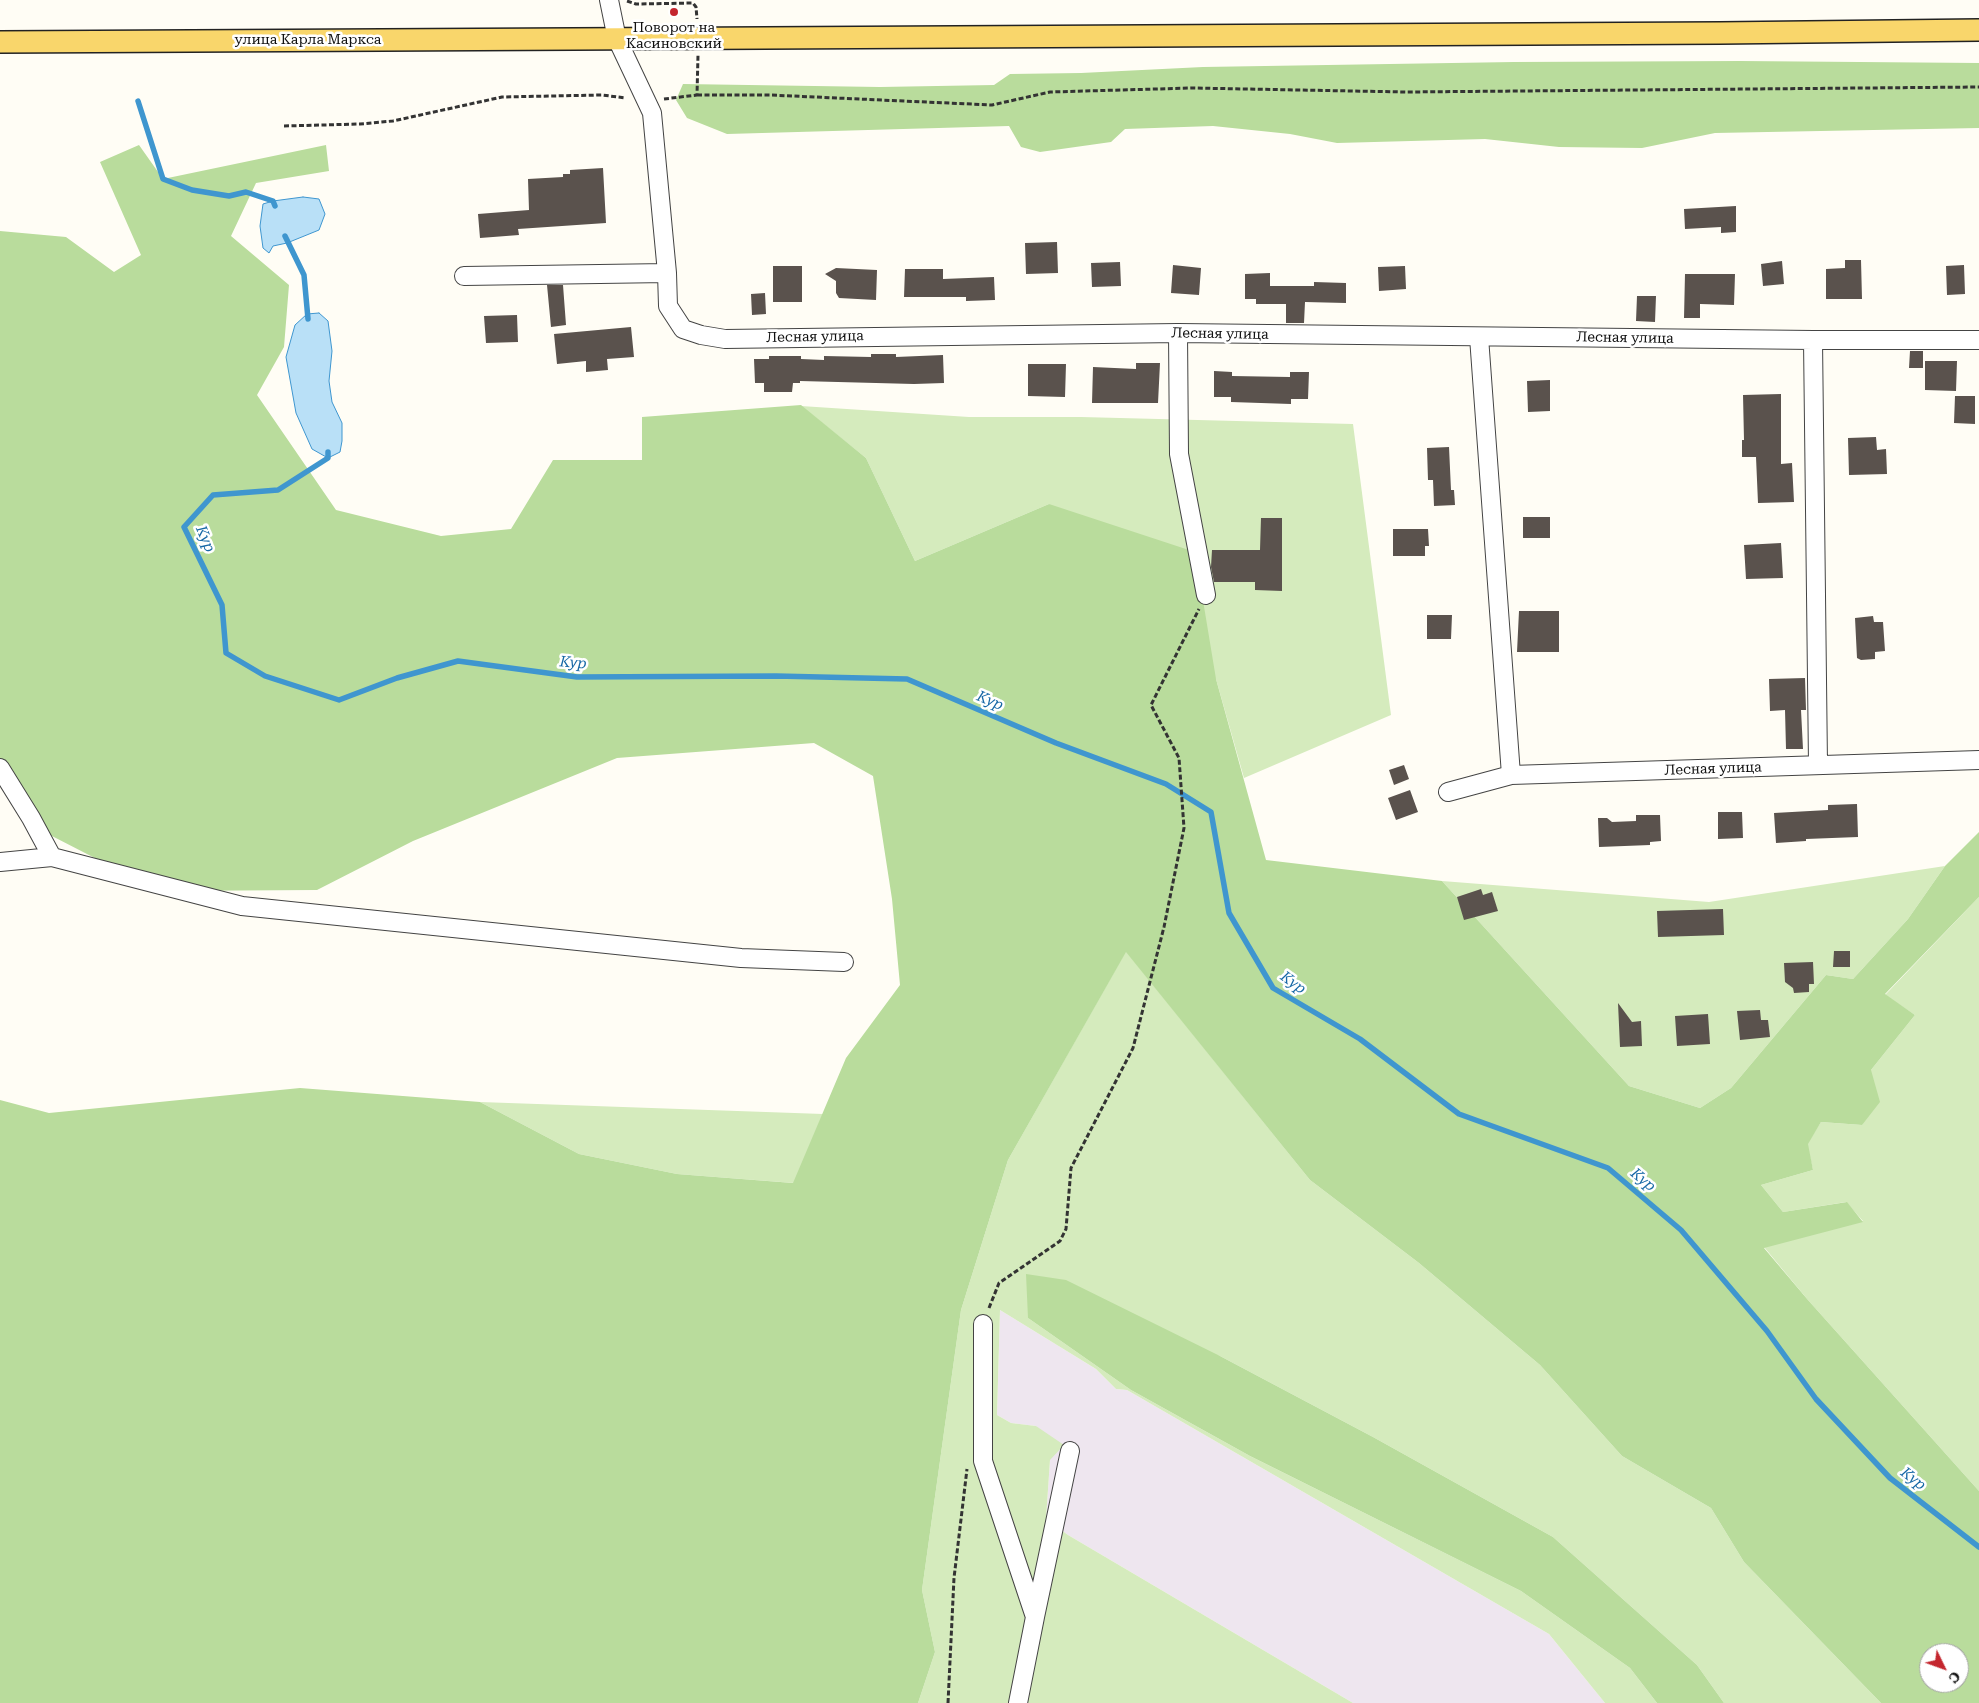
<!DOCTYPE html>
<meta charset="utf-8">
<style>
body{margin:0}
#map{position:relative;width:1979px;height:1703px;overflow:hidden;background:#fffdf5;font-family:"Roboto Serif",serif}
canvas{display:block}
.north{position:absolute;left:1919px;top:1643px;width:50px;height:50px;box-sizing:border-box;background:#fff;border:1px solid #a0a0a0;border-radius:50%;rotate:132deg;font-size:14px;font-weight:700;line-height:20px;text-align:center;color:#111}
.north::after{content:'';display:block;margin:auto;width:18px;height:22px;background:#c4262e;clip-path:polygon(50% 0,100% 100%,50% 72%,0 100%)}
</style>
<div id="map">
<canvas width="1979" height="1703"></canvas>
<div class="north">С</div>
</div>
<script>
const ctx = document.querySelector('canvas').getContext('2d');
ctx.lineJoin = 'round';
function paint(path, color) {
  ctx.fillStyle = color;
  ctx.fill(path, 'evenodd');
}
function toPath(rows) {
  const path = new Path2D();
  for (const r of rows) {
    path.moveTo(r[0], r[1]);
    for (let i = 2; i < r.length; i += 2) path.lineTo(r[i], r[i + 1]);
  }
  return path;
}
function stroke(path, color, width, dash) {
  ctx.strokeStyle = color;
  ctx.lineWidth = width;
  ctx.lineCap = dash ? 'butt' : 'round';
  ctx.setLineDash(dash || []);
  ctx.stroke(path);
}
function label(font, color, halo, rows, align = 'center') {
  ctx.font = font + ' "Roboto Serif",serif';
  ctx.lineWidth = 5;
  ctx.setLineDash([]);
  ctx.textBaseline = 'middle';
  ctx.strokeStyle = halo;
  ctx.fillStyle = color;
  for (const [text, x, y, turn = 0] of rows) {
    ctx.save();
    ctx.translate(x, y);
    ctx.rotate((+turn || 0) * Math.PI / 180);
    ctx.textAlign = isNaN(turn) ? turn : align;
    if (halo) ctx.strokeText(text, 0, 0);
    ctx.fillText(text, 0, 0);
    ctx.restore();
  }
}
paint(toPath([
 [1000,1310,1096,1369,1116,1389,1127,1390,1549,1634,1605,1703,1353,1703,1068,1535,1046,1519,1050,1460,1036,1426,1011,1423,997,1415]
]), '#eee6ef');
paint(toPath([
 [801,406,969,417,1081,417,1353,424,1391,715,1244,778,1216,679,1049,504,915,561,866,458],
 [1945,866,1908,919,1853,979,1826,975,1731,1088,1700,1108,1629,1086,1442,881,1709,902],
 [1979,897,1979,1491,1808,1300,1764,1247,1863,1221,1846,1202,1783,1212,1761,1185,1813,1170,1807,1144,1821,1122,1862,1125,1871,1070,1915,1015,1885,995],
 [1126,951,1310,1180,1419,1263,1540,1365,1622,1456,1711,1508,1744,1562,1881,1703,1724,1703,1697,1665,1553,1537,1373,1437,1220,1356,1028,1318,1131,1390,1250,1456,1521,1591,1630,1668,1657,1703,1605,1703,1549,1634,1127,1390,1116,1389,1096,1369,1000,1310,997,1415,1011,1423,1036,1426,1064,1445,1050,1460,1046,1519,1068,1535,1353,1703,918,1703,935,1652,922,1590,961,1310,1008,1160],
 [480,1102,823,1114,794,1183,677,1174,579,1154]
]), '#d5ebbd');
paint(toPath([
 [1740,61,1979,63,1979,128,1715,133,1642,148,1559,147,1485,139,1337,143,1290,134,1213,126,1125,129,1111,142,1040,152,1021,147,1009,126,727,134,687,118,676,100,683,84,880,87,994,85,1010,74,1081,73,1203,67,1514,62],
 [139,145,163,179,326,145,329,171,256,183,231,236,289,285,284,347,257,395,336,510,441,536,511,529,553,460,642,460,642,417,801,405,866,458,915,561,1049,504,1195,552,1216,679,1266,860,1442,881,1629,1086,1700,1108,1731,1088,1826,975,1853,979,1908,919,1945,866,1979,832,1979,897,1885,994,1915,1015,1871,1070,1880,1102,1862,1125,1821,1122,1808,1144,1813,1170,1761,1185,1783,1212,1847,1202,1863,1222,1764,1248,1808,1300,1979,1491,1979,1703,1881,1703,1744,1562,1711,1508,1622,1456,1540,1365,1419,1263,1310,1180,1126,952,1008,1160,961,1310,922,1590,935,1652,918,1703,0,1703,0,1100,49,1113,300,1088,480,1102,579,1154,677,1174,793,1183,846,1058,900,985,892,899,873,776,814,743,617,758,413,841,317,890,159,891,50,835,0,762,0,231,66,237,114,272,141,255,100,162],
 [1929,1653,1959,1653,1959,1683,1929,1683],
 [1026,1274,1066,1280,1220,1356,1373,1437,1553,1537,1697,1665,1724,1703,1657,1703,1630,1668,1521,1591,1250,1456,1131,1390,1028,1318]
]), '#b9dc9c');
const water = toPath([
 [303,197,319,199,325,214,319,230,287,243,273,246,269,253,263,248,260,226,263,204,273,201,303,197],
 [319,313,328,321,332,351,329,381,332,402,342,423,342,441,340,452,328,458,312,449,296,413,286,357,295,325,307,314,319,313]
]);
paint(water, '#b9e0f7');
stroke(water, '#3f96cf', 1);
stroke(toPath([
 [138,101,163,179,192,190,229,196,246,192,273,201,275,206],
 [285,236,304,275,308,319],
 [328,452,328,458,278,490,213,495,184,527,222,605,226,653,265,676,339,700,397,678,458,661,577,677,776,676,907,679,1056,743,1166,784,1211,812,1229,913,1273,988,1360,1039,1459,1114,1608,1168,1681,1230,1767,1331,1816,1399,1890,1478,1979,1547]
]), '#3f96cf', 5.5);
paint(toPath([
 [603,168,606,223,518,229,519,235,480,238,478,214,529,210,528,179,563,177,563,174,570,174,570,170],
 [1736,206,1736,232,1721,233,1721,227,1685,229,1684,209],
 [1057,242,1058,273,1026,274,1025,243],
 [1845,260,1861,260,1862,299,1826,299,1826,269,1845,268],
 [1782,261,1784,284,1763,286,1761,264],
 [1120,262,1121,286,1092,287,1091,263],
 [1173,265,1201,268,1199,295,1171,293],
 [1964,265,1965,294,1947,295,1946,266],
 [773,266,802,266,802,302,773,302],
 [1405,266,1406,289,1379,291,1378,267],
 [836,268,877,270,876,300,839,298,836,293,836,281,825,274],
 [905,269,943,269,943,279,994,277,995,300,966,301,966,297,904,297],
 [1270,273,1270,286,1314,286,1314,282,1346,283,1346,303,1305,302,1304,323,1286,323,1286,304,1256,304,1256,299,1245,299,1245,274],
 [1685,274,1735,274,1734,305,1700,304,1700,318,1684,318],
 [547,285,563,285,566,325,551,327],
 [765,293,766,314,752,315,751,294],
 [1637,296,1656,296,1655,322,1636,321],
 [517,315,518,342,486,343,484,316],
 [631,327,634,357,607,359,608,370,586,372,586,361,557,364,554,334],
 [1910,351,1923,351,1923,368,1909,368],
 [871,354,896,354,896,357,943,355,944,383,914,384,800,381,800,383,793,383,792,392,764,392,764,383,755,383,754,359,769,359,769,356,801,356,801,359,824,360,824,356,871,357],
 [1925,361,1957,361,1956,391,1925,390],
 [1136,363,1160,363,1158,403,1092,403,1093,367,1136,369],
 [1028,364,1066,364,1065,397,1028,396],
 [1214,371,1232,372,1232,376,1290,377,1290,372,1309,372,1308,399,1291,399,1291,404,1231,402,1231,397,1214,397],
 [1550,380,1550,411,1528,412,1527,381],
 [1781,394,1781,464,1792,463,1794,502,1758,503,1756,457,1742,457,1742,440,1744,440,1743,395],
 [1955,396,1975,396,1975,424,1954,423],
 [1876,437,1877,450,1886,449,1887,474,1849,475,1848,438],
 [1449,447,1451,490,1454,490,1455,505,1434,506,1433,480,1428,480,1427,448],
 [1523,517,1550,517,1550,538,1523,538],
 [1261,518,1282,518,1282,591,1255,590,1255,582,1214,582,1211,567,1212,550,1260,550],
 [1393,529,1428,529,1429,546,1425,546,1425,556,1393,556],
 [1781,543,1783,578,1746,579,1744,545],
 [1519,611,1559,611,1559,652,1517,652],
 [1427,615,1452,615,1451,639,1427,639],
 [1873,616,1874,622,1883,622,1885,651,1875,652,1875,659,1861,660,1857,658,1855,618],
 [1805,678,1806,710,1801,710,1803,749,1786,749,1785,710,1770,711,1769,679],
 [1404,765,1409,779,1394,785,1389,770],
 [1410,790,1418,812,1396,820,1388,798],
 [1857,804,1858,837,1806,839,1806,841,1776,843,1774,813,1828,810,1828,805],
 [1718,812,1742,812,1743,838,1718,839],
 [1636,815,1660,815,1661,841,1650,842,1650,845,1599,847,1598,818,1607,818,1612,822,1636,821],
 [1481,889,1483,895,1492,892,1498,911,1464,920,1457,897],
 [1723,909,1724,935,1658,937,1657,911],
 [1834,951,1850,951,1850,967,1833,967],
 [1813,962,1814,984,1809,984,1809,992,1794,993,1793,988,1785,982,1784,963],
 [1618,1003,1632,1022,1641,1021,1642,1046,1620,1047],
 [1760,1010,1761,1020,1768,1020,1770,1037,1740,1040,1737,1011],
 [1708,1014,1710,1044,1677,1046,1675,1016]
]), '#5a524d');
const minor = toPath([
 [609,0,617,39,652,113,667,273,668,306,683,329,701,335,725,339,1178,333,1813,340,1979,340],
 [464,276,667,273],
 [1178,333,1179,454,1206,595],
 [1479,337,1511,775],
 [1813,340,1818,765],
 [0,768,31,818,52,857],
 [1448,792,1511,775,1979,760],
 [0,862,52,857,242,906,741,958,844,962],
 [983,1324,983,1461,1035,1617,1018,1703],
 [1035,1617,1070,1451]
]);
const major = toPath([
 [0,42,1720,33,1979,30]
]);
stroke(minor, '#444', 20);
stroke(major, '#222', 24);
stroke(toPath([
 [627,1,636,4,693,3,696,7,697,19],
 [697,95,770,95,992,105,1050,92,1192,88,1406,92,1979,87],
 [664,99,697,95,698,55],
 [284,126,360,124,393,121,502,97,602,95,626,98],
 [989,1308,999,1283,1060,1241,1066,1229,1071,1168,1133,1048,1164,927,1184,828,1179,758,1151,705,1199,609],
 [948,1703,954,1578,967,1469]
]), '#333', 3, [5, 2.5]);
stroke(minor, '#fff', 18);
stroke(major, '#f9d66b', 21);
for (const [x, y, r, color] of [
 [674,12,5,"#c4262e"]
]) {
  const dot = new Path2D();
  dot.arc(x, y, r, 0, 2 * Math.PI);
  ctx.fillStyle = color;
  ctx.fill(dot);
  stroke(dot, '#fff', 2);
}
label('14px', '#111', '#fff', [
 ["Поворот на",674,28],
 ["Касиновский",674,44]
]);
label('14px', '#111', '#fff', [
 ["улица Карла Маркса",308,40],
 ["Лесная улица",1220,334,1],
 ["Лесная улица",815,337,-1],
 ["Лесная улица",1625,338,1],
 ["Лесная улица",1713,769,-2]
]);
label('italic 15px', '#1768a6', '#fff', [
 ["Кур",205,539,67],
 ["Кур",573,663,5],
 ["Кур",990,701,23],
 ["Кур",1293,983,36],
 ["Кур",1643,1180,40],
 ["Кур",1913,1479,38]
]);
</script>
